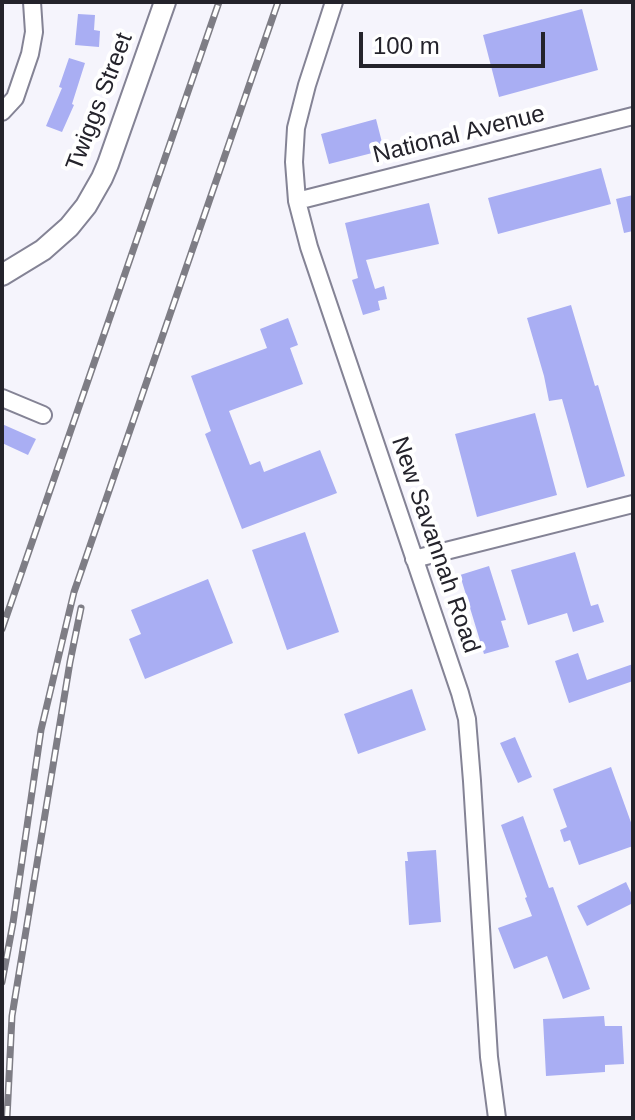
<!DOCTYPE html>
<style>
body{margin:0}
#map{position:relative;width:635px;height:1120px;overflow:hidden;background:#f5f4fc;font-family:Arial,sans-serif}
canvas{display:block}
.frame{position:absolute;inset:0;border:4px solid #24232b;pointer-events:none}
.scale{position:absolute;left:359px;top:32px;width:186px;height:36px;box-sizing:border-box;border:4px solid #24232b;border-top:0;padding-left:10px;font-size:24px;line-height:28px;white-space:nowrap;color:#24232b;-webkit-text-stroke:6px #fff;paint-order:stroke}
</style>
<div id="map">
<canvas width="635" height="1120"></canvas>
<div class="frame"></div>
<div class="scale">100 m</div>
</div>
<script>
const ctx = document.querySelector('canvas').getContext('2d');
ctx.lineJoin = 'round';
function paint(path, color) {
  ctx.fillStyle = color;
  ctx.fill(path, 'evenodd');
}
function toPath(rows) {
  const path = new Path2D();
  for (const r of rows) {
    path.moveTo(r[0], r[1]);
    for (let i = 2; i < r.length; i += 2) path.lineTo(r[i], r[i + 1]);
  }
  return path;
}
function stroke(path, color, width, dash) {
  ctx.strokeStyle = color;
  ctx.lineWidth = width;
  ctx.lineCap = dash ? 'butt' : 'round';
  ctx.setLineDash(dash || []);
  ctx.stroke(path);
}
function label(font, color, halo, rows, align = 'center') {
  ctx.font = font + ' Arial,sans-serif';
  ctx.lineWidth = 8;
  ctx.setLineDash([]);
  ctx.textBaseline = 'middle';
  ctx.strokeStyle = halo;
  ctx.fillStyle = color;
  for (const [text, x, y, turn = 0] of rows) {
    ctx.save();
    ctx.translate(x, y);
    ctx.rotate((+turn || 0) * Math.PI / 180);
    ctx.textAlign = isNaN(turn) ? turn : align;
    if (halo) ctx.strokeText(text, 0, 0);
    ctx.fillText(text, 0, 0);
    ctx.restore();
  }
}
paint(toPath([
 [582,9,598,70,499,97,483,35],
 [78,14,95,15,94,30,100,31,99,47,75,45],
 [69,58,85,63,72,104,74,105,62,132,46,126,62,88,59,87],
 [376,119,384,150,329,164,321,134],
 [601,168,611,204,498,234,488,198],
 [633,195,633,231,624,233,616,199],
 [429,203,439,244,366,260,375,289,384,286,387,299,378,301,380,310,363,315,352,280,358,278,345,223],
 [571,305,595,386,598,385,625,476,587,488,562,399,549,401,544,376,527,318],
 [288,318,298,345,290,348,303,384,229,411,250,465,260,461,264,472,320,450,337,493,242,529,205,434,211,431,191,376,267,348,260,329],
 [535,413,557,495,477,517,455,434],
 [2,424,36,439,28,455,2,443],
 [305,532,339,632,287,650,252,550],
 [575,552,591,606,598,604,604,622,573,632,567,613,528,625,511,570],
 [489,566,506,620,501,621,509,647,484,654,460,575],
 [208,579,233,643,145,679,129,639,141,634,131,610],
 [578,653,587,680,633,664,633,681,569,703,555,661],
 [412,689,426,730,358,754,344,714],
 [515,737,532,777,518,783,500,743],
 [611,767,633,828,633,846,579,865,570,840,564,842,560,830,567,827,553,789],
 [523,816,549,888,553,887,590,989,563,999,547,956,514,969,498,928,532,916,525,898,527,897,501,825],
 [436,850,441,922,409,925,405,861,408,861,407,852],
 [626,882,633,897,633,903,587,926,577,906],
 [604,1016,605,1026,622,1026,624,1064,605,1065,605,1072,546,1076,543,1019]
]), '#a9aef3');
const minor = toPath([
 [334,2,307,85,296,128,294,162,297,201,309,247,460,693,467,719,472,781,489,1057,497,1118],
 [2,112,15,98,30,54,34,32,32,2],
 [297,201,633,116],
 [2,398,43,415],
 [414,559,633,504]
]);
const major = toPath([
 [2,275,43,250,69,227,86,206,102,178,108,164,165,2]
]);
stroke(minor, '#848395', 20);
stroke(major, '#848395', 24);
stroke(minor, '#fff', 16);
stroke(major, '#fff', 20);
const rail = toPath([
 [2,629,219,2],
 [2,982,13,923,41,730,74,592,278,2],
 [7,1118,12,1016,70,662,81,608]
]);
stroke(rail, '#7e7d85', 7);
stroke(rail, '#fff', 4, [12]);
label('24px', '#24232b', '#fff', [
 ["Twiggs Street",100,102,-69],
 ["National Avenue",459,135,-14],
 ["New Savannah Road",435,545,71]
]);
</script>
